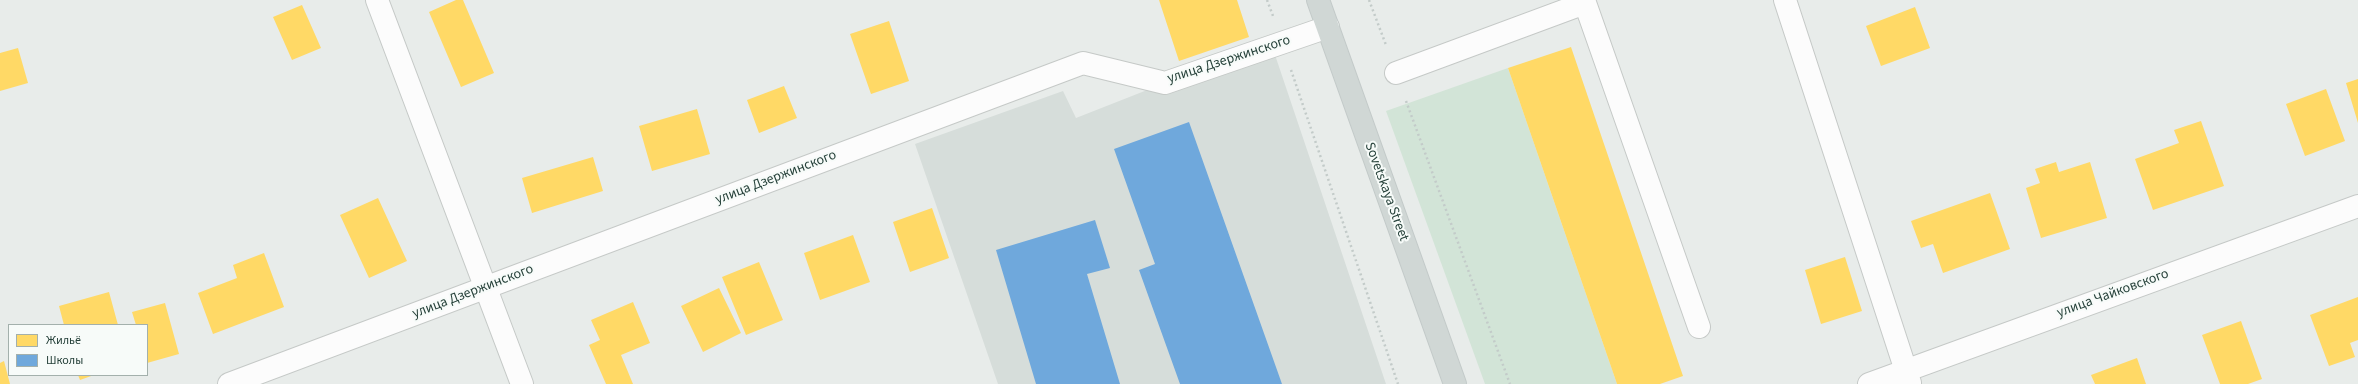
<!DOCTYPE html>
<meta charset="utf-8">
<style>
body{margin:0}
#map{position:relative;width:2358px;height:384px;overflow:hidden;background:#e8ecea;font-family:"Source Sans 3",sans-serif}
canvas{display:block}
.legend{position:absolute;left:8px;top:324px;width:140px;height:52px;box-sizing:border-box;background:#f7fbf9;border:1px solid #a3b0ac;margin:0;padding:5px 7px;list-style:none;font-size:12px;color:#254039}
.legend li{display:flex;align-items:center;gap:8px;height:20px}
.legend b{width:20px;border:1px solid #a3b0ac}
</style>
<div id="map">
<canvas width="2358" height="384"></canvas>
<ul class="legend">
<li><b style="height:11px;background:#ffd966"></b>Жильё</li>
<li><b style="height:11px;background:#6fa8dc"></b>Школы</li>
</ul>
</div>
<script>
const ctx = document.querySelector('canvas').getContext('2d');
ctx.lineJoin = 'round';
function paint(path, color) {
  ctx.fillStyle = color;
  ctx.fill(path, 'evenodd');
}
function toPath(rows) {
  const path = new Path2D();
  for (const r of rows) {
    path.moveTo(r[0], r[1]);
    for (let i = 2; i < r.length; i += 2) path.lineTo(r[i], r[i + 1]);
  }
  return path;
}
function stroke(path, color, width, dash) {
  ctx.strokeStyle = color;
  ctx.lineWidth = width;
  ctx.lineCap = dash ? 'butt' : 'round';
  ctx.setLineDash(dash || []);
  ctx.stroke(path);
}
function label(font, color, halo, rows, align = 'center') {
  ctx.font = font + ' "Source Sans 3",sans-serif';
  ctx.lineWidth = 4;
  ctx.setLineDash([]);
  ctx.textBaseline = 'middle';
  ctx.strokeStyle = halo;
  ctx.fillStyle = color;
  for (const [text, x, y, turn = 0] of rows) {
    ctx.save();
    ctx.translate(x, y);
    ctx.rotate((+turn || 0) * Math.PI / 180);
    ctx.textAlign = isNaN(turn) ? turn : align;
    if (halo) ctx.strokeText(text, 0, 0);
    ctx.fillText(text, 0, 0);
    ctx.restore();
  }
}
paint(toPath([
 [1272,46,1386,384,998,384,915,144,1063,91,1076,118,1165,83]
]), '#d6ddda');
paint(toPath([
 [1508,68,1617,384,1485,384,1386,111]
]), '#d2e4d7');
paint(toPath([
 [456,0,463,0,494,73,461,87,429,12],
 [1159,0,1237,0,1249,37,1179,61],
 [302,5,321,48,292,60,273,17],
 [1915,7,1930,48,1881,66,1866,26],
 [889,21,909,81,871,94,850,34],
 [1571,47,1683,376,1660,384,1617,384,1508,68],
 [18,48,28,83,0,91,0,53],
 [2358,79,2358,123,2346,83],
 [784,86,797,118,759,133,747,100],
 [2326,89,2345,141,2305,156,2286,104],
 [697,109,710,154,652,171,639,126],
 [2201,121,2224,186,2153,210,2135,159,2179,143,2174,130],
 [593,157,603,191,532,213,522,178],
 [2056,162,2059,172,2090,162,2107,218,2041,238,2026,188,2040,183,2035,169],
 [1990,193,2010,249,1943,273,1933,244,1921,248,1911,221],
 [378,198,407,261,369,278,340,215],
 [932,208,949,258,910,272,893,222],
 [853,235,870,282,820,300,804,253],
 [264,253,284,307,213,334,198,293,237,278,233,265],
 [1845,257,1862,311,1821,324,1805,270],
 [759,262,783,320,746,335,722,277],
 [719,288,741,333,703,352,681,306],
 [109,292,118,325,64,325,59,306],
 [2358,297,2358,340,2350,343,2355,357,2329,366,2310,315],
 [633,302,650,343,621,355,633,384,606,384,589,345,600,340,591,320],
 [165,303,179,354,147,363,147,325,136,325,132,312],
 [2241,321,2262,379,2248,384,2220,384,2202,335],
 [2137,358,2146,384,2095,384,2091,375],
 [4,361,10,384,0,384,0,363],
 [78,375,94,375,80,380]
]), '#ffd966');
paint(toPath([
 [1189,122,1282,384,1180,384,1139,270,1155,264,1114,149],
 [1095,220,1110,268,1087,274,1120,384,1036,384,996,250]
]), '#6fa8dc');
const minor = toPath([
 [377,0,522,384],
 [1584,0,1699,327],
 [1785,0,1910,383],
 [1396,73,1585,3],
 [229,384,1083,63,1165,83,1328,27],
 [1869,384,2358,206]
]);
const major = toPath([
 [1318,0,1455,384]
]);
stroke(minor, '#c5c9c7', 24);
stroke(major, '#c3cac9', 24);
stroke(toPath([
 [1267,0,1273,16],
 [1369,0,1386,45],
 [1291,70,1398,384],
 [1406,101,1510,384]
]), '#c3cbc9', 2.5, [2, 3]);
stroke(minor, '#fcfcfc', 22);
stroke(major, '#d0d7d5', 22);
label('14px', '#254039', '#f7fbf9', [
 ["улица Дзержинского",1229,60,-18],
 ["улица Дзержинского",776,178,-21],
 ["Sovetskaya Street",1386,192,70],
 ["улица Дзержинского",473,292,-21],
 ["улица Чайковского",2113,294,-20]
]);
</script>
